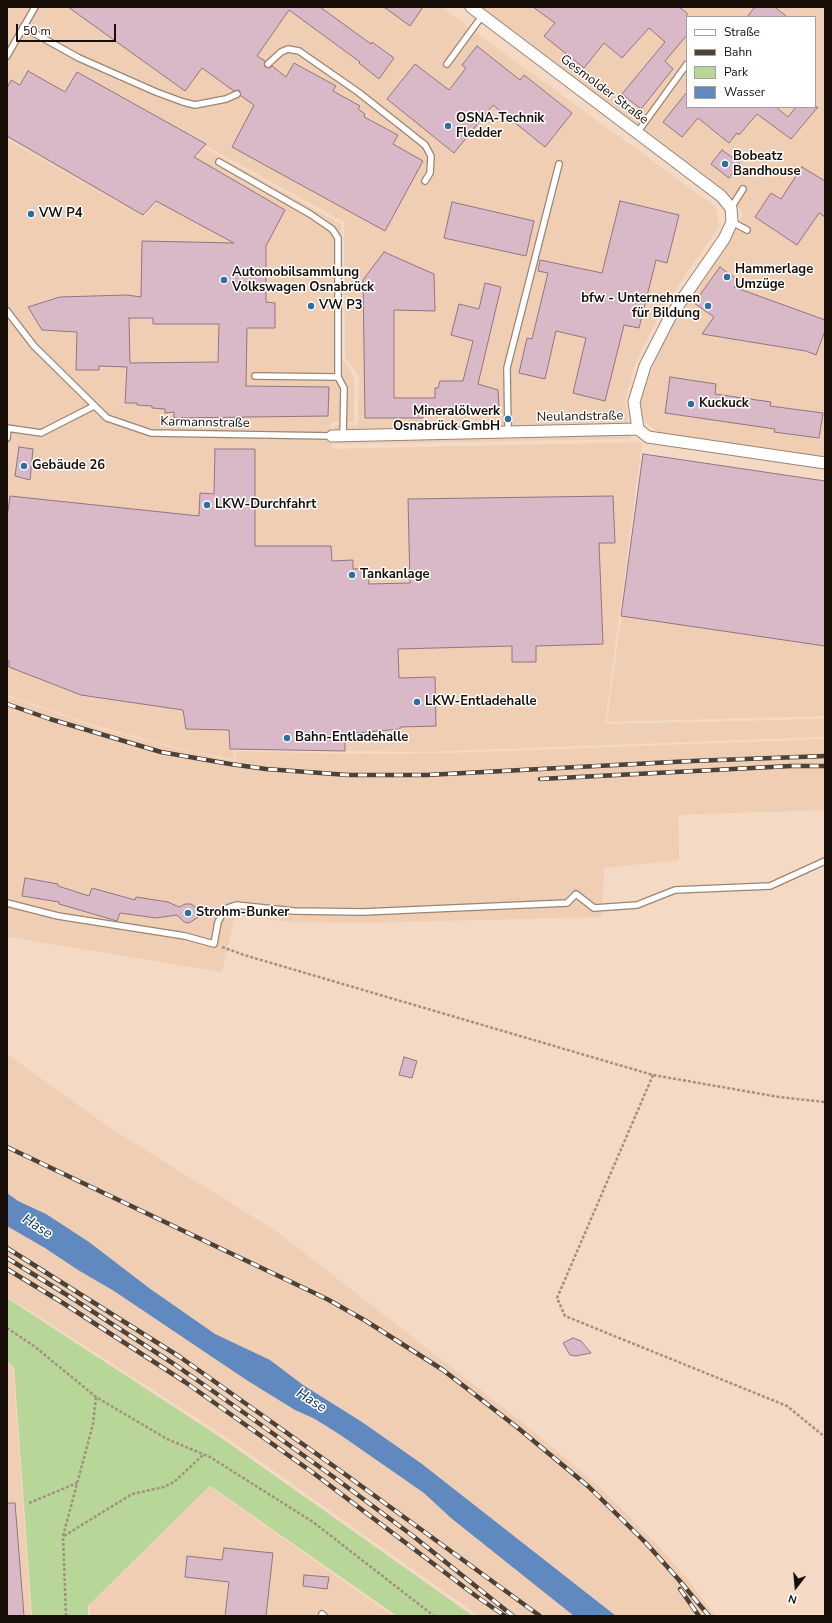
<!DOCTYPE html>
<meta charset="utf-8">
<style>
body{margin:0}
#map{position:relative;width:832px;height:1623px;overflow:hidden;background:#f4dac5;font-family:"Nunito Sans",sans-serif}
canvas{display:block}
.frame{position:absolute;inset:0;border:8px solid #170e07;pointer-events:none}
.legend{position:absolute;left:686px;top:16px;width:130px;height:92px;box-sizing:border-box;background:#fff;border:1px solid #a29f9c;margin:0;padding:5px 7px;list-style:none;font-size:12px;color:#170e07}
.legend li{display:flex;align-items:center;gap:8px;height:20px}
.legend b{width:20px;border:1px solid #a29f9c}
.north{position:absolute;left:776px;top:1567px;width:40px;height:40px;-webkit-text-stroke:3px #fff;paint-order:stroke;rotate:196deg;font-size:11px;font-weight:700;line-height:16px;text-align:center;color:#170e07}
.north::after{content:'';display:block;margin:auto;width:14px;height:18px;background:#170e07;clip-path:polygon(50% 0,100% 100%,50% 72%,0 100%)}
.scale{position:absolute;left:16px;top:24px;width:100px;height:18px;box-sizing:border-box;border:2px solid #170e07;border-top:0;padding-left:5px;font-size:12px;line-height:14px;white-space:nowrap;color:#170e07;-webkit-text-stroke:3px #fff;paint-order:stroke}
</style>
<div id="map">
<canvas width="832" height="1623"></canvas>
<div class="frame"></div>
<ul class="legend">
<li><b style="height:5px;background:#fff"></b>Straße</li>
<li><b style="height:5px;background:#4e4136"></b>Bahn</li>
<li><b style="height:11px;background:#b8d697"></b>Park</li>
<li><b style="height:11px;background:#6089bf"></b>Wasser</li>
</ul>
<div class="north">N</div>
<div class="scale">50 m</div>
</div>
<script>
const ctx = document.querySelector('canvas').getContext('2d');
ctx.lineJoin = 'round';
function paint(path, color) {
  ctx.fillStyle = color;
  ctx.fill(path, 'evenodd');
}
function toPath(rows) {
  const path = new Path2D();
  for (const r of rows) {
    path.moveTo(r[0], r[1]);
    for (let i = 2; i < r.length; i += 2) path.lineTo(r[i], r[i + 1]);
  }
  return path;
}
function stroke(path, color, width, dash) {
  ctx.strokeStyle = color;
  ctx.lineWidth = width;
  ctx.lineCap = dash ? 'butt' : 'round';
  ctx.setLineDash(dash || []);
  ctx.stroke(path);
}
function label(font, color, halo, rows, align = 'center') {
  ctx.font = font + ' "Nunito Sans",sans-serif';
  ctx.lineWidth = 3;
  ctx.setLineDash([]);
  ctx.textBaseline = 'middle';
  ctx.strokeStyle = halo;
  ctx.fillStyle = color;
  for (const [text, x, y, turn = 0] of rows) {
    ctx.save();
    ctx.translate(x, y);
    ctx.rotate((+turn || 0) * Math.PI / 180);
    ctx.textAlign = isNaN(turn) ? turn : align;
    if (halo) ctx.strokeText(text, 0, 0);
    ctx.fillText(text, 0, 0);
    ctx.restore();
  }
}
paint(toPath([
 [7,7,441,7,716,207,719,227,662,309,635,364,625,401,631,439,335,444,334,425,358,425,359,377,345,357,344,222,206,146,142,217,7,138],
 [479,7,825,7,825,458,660,434,643,420,640,403,655,362,672,321,736,230,743,213,724,192],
 [687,17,815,17,815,107,687,107],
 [7,140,143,218,205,148,341,224,342,358,354,377,354,422,331,422,332,449,642,442,605,724,825,719,825,737,424,752,231,749,235,753,234,759,182,749,101,727,7,695],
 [643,454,825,481,825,716,607,722],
 [7,696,101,729,182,750,235,761,237,751,341,754,450,753,825,739,825,810,678,815,679,860,604,868,602,917,361,923,290,922,235,915,222,972,9,937,7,941],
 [7,1054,113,1130,276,1231,522,1422,596,1484,651,1538,685,1576,716,1616,479,1616,223,1435,7,1296],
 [7,1363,13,1367,31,1616,7,1616],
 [210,1487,393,1616,90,1616,89,1606]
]), '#efceb4');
paint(toPath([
 [7,1298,220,1437,473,1616,397,1616,210,1486,88,1606,88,1616,32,1616,14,1367,7,1362]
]), '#b8d697');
paint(toPath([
 [7,1193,18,1201,46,1214,89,1242,149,1288,215,1334,270,1360,303,1385,362,1422,422,1464,616,1616,574,1616,451,1518,424,1493,339,1434,315,1419,295,1410,248,1381,114,1291,78,1270,45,1248,7,1226]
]), '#6089bf');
const building = toPath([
 [68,7,320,7,371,44,372,42,394,58,379,79,359,63,360,62,289,10,257,56,265,61,265,67,269,68,272,66,286,77,294,63,336,86,333,91,360,106,358,109,365,114,364,117,398,135,393,144,423,161,385,231,232,147,254,105,241,96,239,90,234,91,202,68,185,91,68,7],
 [384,7,423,7,410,26,384,7],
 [533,7,679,7,687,13,687,35,665,61,673,69,641,109,622,94,665,42,649,28,622,58,604,43,584,68,544,36,555,23,533,7],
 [755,7,775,7,787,17,747,17,755,7],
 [477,46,520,80,524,75,572,113,545,147,493,105,454,153,387,99,415,64,449,90,466,68,462,65,477,46],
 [28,71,65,92,77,72,206,144,194,157,285,210,266,246,266,302,275,303,275,328,247,328,246,386,329,387,328,416,174,418,174,412,165,413,165,409,152,408,152,406,137,405,137,403,125,403,127,367,99,366,99,370,76,370,77,332,42,330,28,307,60,297,127,295,141,297,142,241,234,243,156,201,143,215,7,136,7,88,11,80,20,85,28,71],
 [129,318,153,318,153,324,219,324,218,362,130,363,129,318],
 [687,92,687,107,776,107,788,117,796,107,818,107,791,139,757,114,739,135,737,133,729,143,698,118,682,137,663,122,687,92],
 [722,150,740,163,729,178,711,164,722,150],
 [802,167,825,181,825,217,819,213,797,245,755,217,771,193,781,199,802,167],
 [620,201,679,215,667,263,656,260,639,328,624,325,605,401,573,393,586,338,556,331,545,379,519,373,527,338,532,339,548,273,538,271,540,260,602,273,620,201],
 [452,202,534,221,526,256,444,238,452,202],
 [384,252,434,274,435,311,394,310,394,398,435,398,435,388,438,388,440,381,463,381,473,341,451,335,459,304,479,309,485,283,501,287,478,384,498,390,499,409,423,409,423,418,365,418,363,280,384,252],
 [720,267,739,281,734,287,825,320,825,331,816,355,806,351,702,334,714,317,694,303,720,267],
 [670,377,716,384,715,394,771,402,770,406,823,413,819,438,774,432,775,429,665,413,670,377],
 [19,447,33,449,30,480,15,476,19,447],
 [215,449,255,449,255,546,331,546,332,561,353,560,353,569,369,568,369,584,410,583,408,499,613,496,615,543,599,543,603,644,536,646,536,662,512,662,512,646,398,649,399,678,435,677,436,726,400,727,400,729,345,734,345,751,230,749,229,730,186,729,183,710,81,695,9,667,9,661,7,660,7,518,10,496,199,516,200,493,214,494,215,449],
 [643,454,825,481,825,646,621,616,643,454],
 [25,878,58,884,58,886,89,896,92,888,135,900,136,897,168,902,179,907,185,904,191,904,201,911,200,916,189,923,184,922,177,915,156,918,120,913,117,921,59,904,59,902,22,896,25,878],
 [404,1057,417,1061,412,1078,399,1075,404,1057],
 [573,1338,581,1341,591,1353,576,1356,570,1355,563,1343,573,1338],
 [7,1503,15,1503,24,1616,7,1616,7,1503],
 [224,1548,273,1553,266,1616,225,1616,229,1582,185,1577,187,1556,222,1560,224,1548],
 [304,1575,329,1577,327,1589,303,1586,304,1575]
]);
paint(building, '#d9b9c8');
stroke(building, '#927583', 1);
const lane = toPath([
 [23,27,79,58,156,92,183,102,195,105,226,99,237,94],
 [7,56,35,7],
 [268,64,281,52,288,49,299,51,358,92,425,145,431,156,430,173,425,181],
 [447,64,482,16],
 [637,133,687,64],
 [219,162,310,214,332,229,338,238,338,377],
 [731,208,743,189],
 [732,222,747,230],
 [7,311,34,346,107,418,151,433,332,436],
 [255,376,338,377,344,388,343,436],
 [7,428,41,433,94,406],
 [508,432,507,368,559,164],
 [7,438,8,428],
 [7,903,58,916,185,936,214,944,218,922,225,909,236,905,294,911,363,912,567,903,576,894,594,908,637,905,675,890,770,886,825,861],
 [322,1614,324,1616]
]);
const street = toPath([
 [471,7,721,196,731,208,732,222,724,239,670,317,645,366,634,402,638,429],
 [332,436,638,429,648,437,825,463]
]);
stroke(lane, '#9c8471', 8);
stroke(street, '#9c8471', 13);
stroke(toPath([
 [222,947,244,955,653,1075,779,1097,825,1102],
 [653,1075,557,1298,565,1316,787,1406,825,1437],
 [7,1328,34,1346,96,1397,167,1439,210,1457,313,1522,434,1616],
 [29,1503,77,1483],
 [64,1536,132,1494,164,1487,174,1482,204,1454],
 [66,1616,63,1536,93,1424,96,1397]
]), '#a49080', 2.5, [3, 2]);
stroke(lane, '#fff', 5.5);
stroke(street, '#fff', 11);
const rail = toPath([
 [7,704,50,719,161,752,230,764,266,769,348,775,427,775,692,761,825,756],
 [540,779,791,766,825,766],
 [7,1147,327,1299,366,1321,443,1370,518,1428,589,1487,646,1543,679,1580,709,1616],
 [7,1248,180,1357,342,1472,540,1616],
 [7,1258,67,1295,174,1364,250,1417,335,1478,413,1536,513,1616],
 [7,1269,63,1303,185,1382,312,1472,476,1596,505,1616],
 [680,1589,699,1616]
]);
stroke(rail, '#4e4136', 4.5);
stroke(rail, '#fff', 3, [9]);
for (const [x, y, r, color] of [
 [448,126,4,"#2b6fa4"],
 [725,164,4,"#2b6fa4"],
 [31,214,4,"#2b6fa4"],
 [727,277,4,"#2b6fa4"],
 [224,280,4,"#2b6fa4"],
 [311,306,4,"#2b6fa4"],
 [708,306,4,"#2b6fa4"],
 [691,404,4,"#2b6fa4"],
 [508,419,4,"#2b6fa4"],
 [24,466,4,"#2b6fa4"],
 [207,505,4,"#2b6fa4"],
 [352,575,4,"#2b6fa4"],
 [417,702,4,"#2b6fa4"],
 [287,738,4,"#2b6fa4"],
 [188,913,4,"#2b6fa4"]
]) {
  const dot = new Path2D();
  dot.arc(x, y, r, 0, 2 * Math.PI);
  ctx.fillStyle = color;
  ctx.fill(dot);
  stroke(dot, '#fff', 1.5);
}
label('13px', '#170e07', '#fff', [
 ["Gesmolder Straße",604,90,37],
 ["Neulandstraße",580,417,-1],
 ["Karmannstraße",205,423,1]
]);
label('bold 13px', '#170e07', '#fff', [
 ["OSNA-Technik",456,119],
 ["Fledder",456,134],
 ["Bobeatz",733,157],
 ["Bandhouse",733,172],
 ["VW P4",39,214],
 ["Hammerlage",735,270],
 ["Umzüge",735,285],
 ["Automobilsammlung",232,273],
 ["Volkswagen Osnabrück",232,288],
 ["bfw - Unternehmen",700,299,"right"],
 ["für Bildung",700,314,"right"],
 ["VW P3",319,306],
 ["Kuckuck",699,404],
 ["Mineralölwerk",500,412,"right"],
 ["Osnabrück GmbH",500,427,"right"],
 ["Gebäude 26",32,466],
 ["LKW-Durchfahrt",215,505],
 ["Tankanlage",360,575],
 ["LKW-Entladehalle",425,702],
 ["Bahn-Entladehalle",295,738],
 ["Strohm-Bunker",196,913]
], 'left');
label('italic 14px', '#032e60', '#fff', [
 ["Hase",37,1227,32],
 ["Hase",311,1401,32]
]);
</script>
